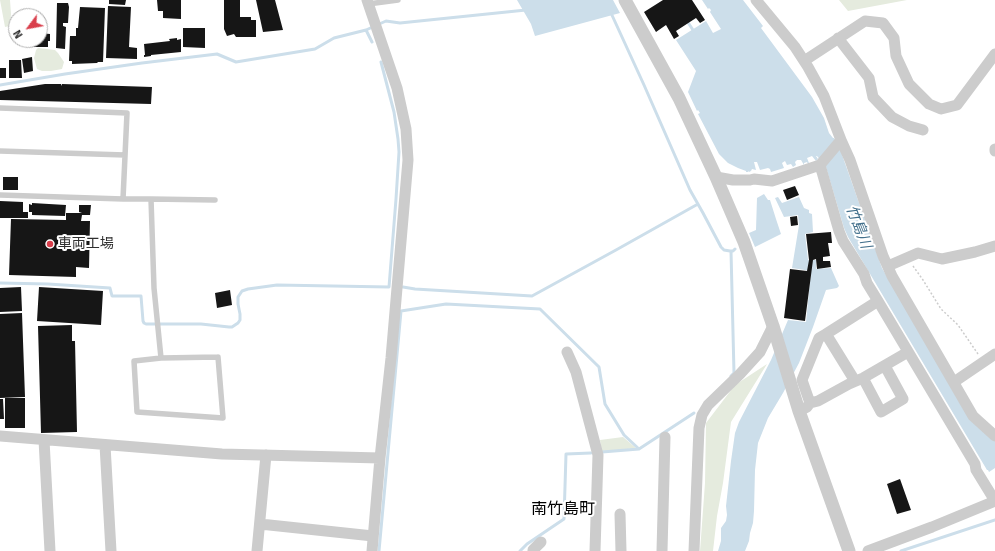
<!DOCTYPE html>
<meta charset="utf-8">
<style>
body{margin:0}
#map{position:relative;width:995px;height:551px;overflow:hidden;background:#fff;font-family:Signika,sans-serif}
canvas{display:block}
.north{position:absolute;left:8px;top:8px;width:40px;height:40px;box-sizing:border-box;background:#fff;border:1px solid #acacac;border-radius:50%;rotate:238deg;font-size:11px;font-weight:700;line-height:16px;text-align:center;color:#2f2f2f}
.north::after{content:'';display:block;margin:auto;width:14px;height:18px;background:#d93f4c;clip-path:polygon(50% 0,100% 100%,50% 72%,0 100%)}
</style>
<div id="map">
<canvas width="995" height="551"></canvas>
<div class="north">N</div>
</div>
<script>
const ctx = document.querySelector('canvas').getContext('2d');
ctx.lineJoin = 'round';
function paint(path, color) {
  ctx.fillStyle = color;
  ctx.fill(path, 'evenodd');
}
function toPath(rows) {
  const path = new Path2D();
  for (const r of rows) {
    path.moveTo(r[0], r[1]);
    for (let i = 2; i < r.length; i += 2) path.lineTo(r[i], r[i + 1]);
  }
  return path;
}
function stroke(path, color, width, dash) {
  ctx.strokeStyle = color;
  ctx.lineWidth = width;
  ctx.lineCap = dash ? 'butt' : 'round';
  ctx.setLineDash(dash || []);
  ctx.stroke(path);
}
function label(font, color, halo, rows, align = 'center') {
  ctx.font = font + ' Signika,"Noto Sans JP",sans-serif';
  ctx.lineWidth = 4;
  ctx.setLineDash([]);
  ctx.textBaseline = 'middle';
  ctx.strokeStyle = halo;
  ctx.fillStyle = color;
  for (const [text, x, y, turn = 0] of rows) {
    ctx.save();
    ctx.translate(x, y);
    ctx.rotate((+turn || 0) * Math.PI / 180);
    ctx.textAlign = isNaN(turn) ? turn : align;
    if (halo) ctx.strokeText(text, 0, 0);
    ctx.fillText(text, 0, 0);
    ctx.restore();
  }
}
paint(toPath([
 [0,0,10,0,11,14,10,26,5,27],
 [839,0,907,0,848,11],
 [38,48,55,50,58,53,64,62,62,69,51,71,42,71,37,69,34,58,36,50],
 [767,364,731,422,723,483,717,516,713,551,700,551,705,483,706,423,735,385],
 [623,437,636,448,602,452,600,440]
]), '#e5ebde');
paint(toPath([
 [517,0,613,0,620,13,535,36,531,24],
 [702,0,743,0,763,26,761,28,812,97,824,118,829,133,833,138,834,138,840,149,882,268,911,318,995,440,995,468,989,472,988,470,987,470,848,237,844,228,826,167,817,156,816,156,818,159,816,161,812,156,807,158,809,163,808,164,807,162,804,163,804,165,801,160,797,160,795,162,796,165,793,167,791,164,787,165,785,161,782,163,784,168,771,172,770,169,768,168,760,170,757,162,754,162,756,170,752,169,751,171,749,172,748,171,748,172,746,172,746,171,738,168,728,163,719,154,698,114,700,113,698,110,697,111,688,92,696,71,676,40,706,21,713,33,721,29,710,12,711,10,709,8,708,9],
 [764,194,768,200,770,200,776,219,781,234,755,247,749,233,756,230,757,198],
 [778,197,782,203,799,197,804,208,809,210,809,213,812,214,813,232,805,234,808,260,816,260,816,269,831,268,839,286,837,288,826,290,813,327,799,363,783,393,768,418,758,443,755,470,754,511,753,523,750,533,749,541,745,551,718,551,721,541,721,528,726,521,727,515,726,506,731,461,735,433,739,422,771,360,788,320,806,322,811,271,792,268,799,225,798,215,784,217,775,198]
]), '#ccdeea');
stroke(toPath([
 [611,13,644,85,690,190,703,213,721,247,724,250,730,251,733,251,735,249],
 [687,21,695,33],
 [366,30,372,42],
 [0,85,65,74,142,63,217,54,236,62,315,49,334,38,366,30,386,21,400,23,526,10],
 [731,251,734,373,731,376],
 [0,283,48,284,110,288,112,296,141,296,143,321,144,323,146,324,201,324,229,327,232,327,238,323,240,320,240,314,238,304,238,297,242,291,248,289,277,285,389,287,396,199,399,152,398,139,394,112,381,62],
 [403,287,415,289,532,296,616,250,698,204],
 [602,452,639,449,694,413],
 [379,551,401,311,446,304,540,309,599,367,605,404,624,435,639,449],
 [520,551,527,544,564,519,566,454,591,453],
 [901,551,995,520]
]), '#ccdeea', 3);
paint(toPath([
 [109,0,126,0,125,5,109,4],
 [157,0,181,0,181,19,163,18,163,11,158,11],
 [224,0,240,0,240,17,251,17,251,20,256,20,256,37,236,37,234,34,227,36,224,29],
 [256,0,275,0,283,30,263,32],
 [663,0,692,0,705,20,700,23,696,18,676,31,679,36,674,39,666,25,656,32,644,12],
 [57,3,68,3,69,7,68,23,63,23,63,26,66,27,65,49,56,48],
 [108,6,131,7,129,47,137,48,137,59,106,58],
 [80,7,105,8,103,62,98,62,97,63,72,64,72,61,69,61,70,36,76,36,76,28,78,28],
 [183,28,205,28,205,48,183,47],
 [40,33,50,34,50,41,48,41,48,47,34,47,34,40,40,40],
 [177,38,177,40,181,39,181,52,151,55,151,56,144,57,144,55,145,55,144,44,170,41,169,39],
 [32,57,33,71,24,73,22,59],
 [9,60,21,60,22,78,9,78],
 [0,68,6,68,6,78,0,78],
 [45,84,61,84,61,86,62,84,152,87,151,104,0,100,0,91],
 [3,177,18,177,18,190,3,190],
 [795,186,799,195,787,200,783,190],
 [0,201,23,202,23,212,28,212,28,218,0,218],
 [32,203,66,205,65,216,32,215,32,212,29,212,29,204,32,205],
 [79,205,91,205,90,215,82,215,81,221,90,221,89,268,76,267,76,277,9,275,11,219,66,220,66,213,82,213,79,212],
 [797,216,798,225,791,226,790,217],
 [831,232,832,243,828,243,830,256,823,257,823,261,830,261,831,267,817,269,816,259,813,260,805,321,784,318,790,269,807,271,809,260,806,234],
 [21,287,22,311,0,312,0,288],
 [39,287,103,291,101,325,37,321],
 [230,290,232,305,217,308,215,293],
 [22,313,25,397,0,398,0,314],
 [72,325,72,341,75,341,77,432,41,433,38,326],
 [5,398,25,398,25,428,5,428],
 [0,399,3,399,4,419,0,419],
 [900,479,911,510,897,514,887,484]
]), '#161616');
stroke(toPath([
 [913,266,923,280,941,309,958,325,978,354]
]), '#ccc', 1.5, [2, 2]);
stroke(toPath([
 [368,4,398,0],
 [0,108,127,113,123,199,151,199,154,288,161,358],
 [0,151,125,155],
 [0,195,123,199],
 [151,199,215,200],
 [218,357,223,418,137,412,134,361,161,358,218,357]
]), '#ccc', 5.5);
stroke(toPath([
 [367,0,397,88,406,129,408,160,391,358,380,458,372,551],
 [756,0,795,47,808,67,824,96,841,140],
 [838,38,869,78,873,97,892,117,909,126,923,130],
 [804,61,865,21,883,23,894,38,896,56,909,84,929,104,941,109,957,105,995,54],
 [995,149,995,151],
 [820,165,839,231,843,241,864,274,867,283,878,301,975,464,976,470,995,501,932,527,868,551],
 [716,177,733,180,750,180,754,179,772,181,820,165,841,140,850,160,883,256,892,276,973,416,995,436],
 [888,266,918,253,942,259,975,252,995,246],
 [567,352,576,372,598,455,595,551],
 [863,378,881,412,903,399,885,366],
 [855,381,826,334,878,301],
 [954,382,995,354],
 [810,403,802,380,819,338,826,334],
 [799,411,807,407,810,403,818,401,849,384,863,378,908,352],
 [0,436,222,454,380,458],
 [44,440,50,551],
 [105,445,111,551],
 [620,514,621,551],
 [260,524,373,536],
 [257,551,266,455],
 [533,551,533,550,541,542],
 [662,551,665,437],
 [694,551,699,428,702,415,708,405,740,374,760,352,773,326]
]), '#ccc', 11);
stroke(toPath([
 [625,0,679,98,716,177,744,242,773,326,799,411,849,551]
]), '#ccc', 13);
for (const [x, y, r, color] of [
 [50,244,4,"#d93f4c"]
]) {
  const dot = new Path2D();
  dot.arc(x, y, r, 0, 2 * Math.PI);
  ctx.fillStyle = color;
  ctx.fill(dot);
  stroke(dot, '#fff', 1.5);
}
label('14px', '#2f2f2f', '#fff', [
 ["車両工場",58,244]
], 'left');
label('italic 15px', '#43708c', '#fff', [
 ["竹島川",858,227,69]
]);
label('16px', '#000', '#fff', [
 ["南竹島町",563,510]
]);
</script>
